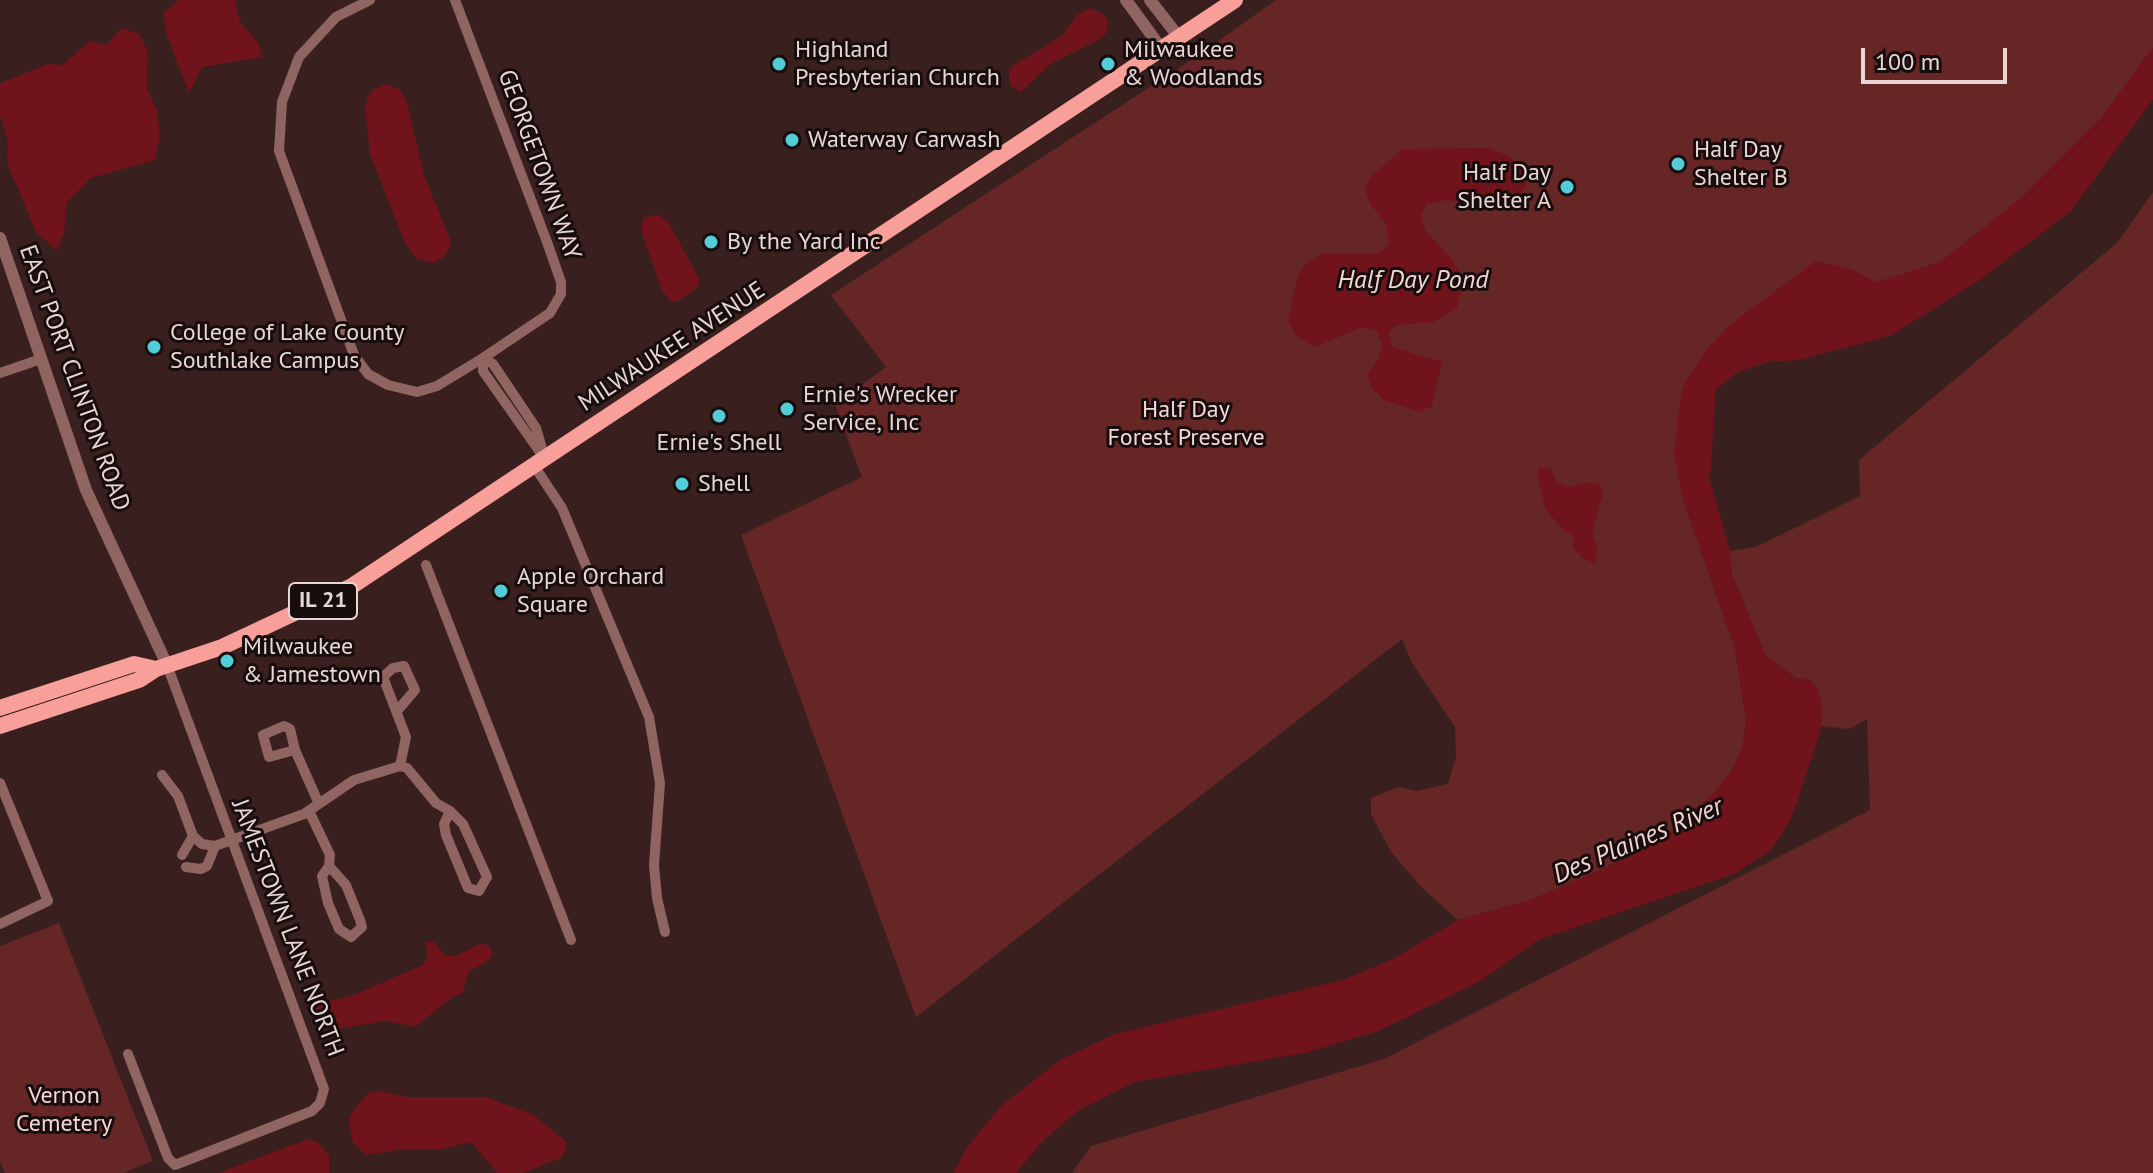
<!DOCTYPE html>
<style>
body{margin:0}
#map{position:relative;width:2153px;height:1173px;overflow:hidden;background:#39201f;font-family:"PT Sans",sans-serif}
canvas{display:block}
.scale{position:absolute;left:1861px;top:48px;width:146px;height:36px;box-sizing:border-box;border:4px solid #e7d6d4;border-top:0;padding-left:10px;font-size:24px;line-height:28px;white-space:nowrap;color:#e7d6d4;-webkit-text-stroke:6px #180d0d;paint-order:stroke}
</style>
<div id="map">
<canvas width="2153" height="1173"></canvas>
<div class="scale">100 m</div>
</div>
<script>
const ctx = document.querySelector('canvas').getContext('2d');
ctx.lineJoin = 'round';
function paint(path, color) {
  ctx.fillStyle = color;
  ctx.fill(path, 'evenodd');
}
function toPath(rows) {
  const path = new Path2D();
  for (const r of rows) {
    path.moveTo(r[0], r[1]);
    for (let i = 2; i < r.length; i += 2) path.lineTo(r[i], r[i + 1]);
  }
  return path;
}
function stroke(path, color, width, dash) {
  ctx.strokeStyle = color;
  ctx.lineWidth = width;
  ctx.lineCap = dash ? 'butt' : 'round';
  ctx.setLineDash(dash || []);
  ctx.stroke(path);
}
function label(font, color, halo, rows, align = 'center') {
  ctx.font = font + ' "PT Sans",sans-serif';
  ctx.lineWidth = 6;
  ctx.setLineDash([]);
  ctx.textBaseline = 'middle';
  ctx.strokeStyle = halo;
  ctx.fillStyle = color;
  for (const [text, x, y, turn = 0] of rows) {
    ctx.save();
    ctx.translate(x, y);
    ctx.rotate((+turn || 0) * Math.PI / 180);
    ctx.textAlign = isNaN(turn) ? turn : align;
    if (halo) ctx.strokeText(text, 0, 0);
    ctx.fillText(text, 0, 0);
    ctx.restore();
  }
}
paint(toPath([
 [1276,0,2153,0,2153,70,1979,251,1730,355,1689,414,1682,496,1735,649,1746,719,1743,745,1734,767,1717,790,1673,831,1591,876,1530,900,1458,920,1422,888,1391,852,1371,814,1371,798,1398,787,1417,791,1448,784,1456,757,1455,727,1412,663,1402,639,916,1017,741,535,862,477,835,405,886,367,831,295,1199,55],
 [1603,491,1592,535,1563,530],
 [2153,192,2153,1173,1072,1173,1091,1146,1384,1059,1870,810,1867,719,1849,729,1822,726,1819,691,1809,679,1796,678,1766,657,1732,575,1730,551,1756,547,1860,496,1859,460,2118,242],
 [59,923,153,1161,123,1173,5,1173,0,1161,0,946]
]), '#672626');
paint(toPath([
 [178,0,235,0,240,22,258,43,262,57,202,67,189,93,167,36,163,13],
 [1090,8,1104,14,1108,21,1107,32,1100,39,1050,64,1021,92,1009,85,1009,68,1062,36,1077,15],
 [122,28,139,34,148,52,147,90,157,110,160,138,155,160,91,178,67,202,64,233,57,251,36,232,7,163,8,142,0,115,0,83,49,64,63,65,89,41,106,45],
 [2153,47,2153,99,2071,211,1977,282,1890,336,1799,360,1769,362,1738,372,1716,389,1710,480,1730,551,1732,575,1766,656,1796,678,1809,679,1819,691,1822,706,1822,726,1797,802,1789,823,1770,851,1734,874,1538,940,1482,980,1379,1031,1305,1053,1134,1082,1076,1112,1042,1142,1016,1173,953,1173,968,1146,1002,1105,1060,1060,1115,1034,1343,980,1393,959,1458,920,1530,900,1629,857,1673,831,1717,790,1734,767,1743,745,1746,719,1735,649,1682,496,1674,452,1682,388,1707,349,1728,326,1816,261,1851,269,1876,282,1940,262,2022,197,2101,118],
 [384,84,399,89,406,99,424,175,451,242,445,257,432,263,416,258,405,243,370,154,365,107,370,92],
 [1490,148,1510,157,1527,173,1525,188,1514,202,1491,205,1447,200,1427,204,1421,216,1425,230,1452,259,1464,280,1457,308,1434,322,1396,325,1389,332,1392,347,1442,362,1432,406,1420,412,1383,400,1372,388,1367,376,1378,360,1382,344,1377,331,1363,327,1314,347,1297,337,1288,320,1298,275,1308,262,1324,253,1378,253,1389,244,1386,224,1370,204,1365,190,1371,176,1403,149],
 [656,214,668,221,699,279,698,287,678,301,671,302,662,290,641,230,643,219],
 [1540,467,1551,469,1556,482,1569,487,1589,482,1598,483,1603,491,1592,535,1597,544,1596,564,1583,558,1573,548,1574,536,1563,530,1545,508,1537,473],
 [425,941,434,942,445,956,455,956,480,944,488,945,493,953,489,960,469,971,462,994,454,996,415,1027,386,1021,338,1029,316,1024,313,1012,320,1004,356,994,423,965,428,954],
 [380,1091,407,1097,486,1097,532,1114,567,1142,565,1152,561,1158,522,1173,498,1173,471,1142,438,1150,398,1150,366,1155,353,1143,349,1122,352,1112,368,1093],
 [308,1139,318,1142,329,1156,329,1173,218,1173]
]), '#70131a');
stroke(toPath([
 [370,0,336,17,299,57,282,102,279,151,354,355,368,374,388,385,417,392,437,386,483,358,550,313,561,294,561,282,547,242,455,0],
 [483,358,493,364,536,428,545,459],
 [483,358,483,371,542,455],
 [0,373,41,359],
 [535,467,562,508,649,717,660,783,654,865,657,898,665,932],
 [426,565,571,940],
 [397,711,415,690,404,666,393,668,383,677,406,737,400,766],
 [295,750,290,729,284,726,263,735,269,757,295,750,319,804],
 [400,766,407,768,436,803,450,811,444,824,446,835,468,888,479,891,487,877,463,824,450,811],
 [162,775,178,796,193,836,182,855],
 [0,783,48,901,0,924],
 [309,811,330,855,329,866,322,876,328,903,339,929,351,937,362,927,360,920,346,885,329,866],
 [193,836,202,844,215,846],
 [186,867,201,869,207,866,215,846,304,814,354,780,400,766],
 [128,1054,168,1158,175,1165,312,1111,320,1103,324,1089,167,665]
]), '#8f6461', 10);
stroke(toPath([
 [1126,0,1161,48],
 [1150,0,1178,36],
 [0,238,86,490,167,665]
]), '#8f6461', 12);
stroke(toPath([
 [0,708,134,664,156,669],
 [0,726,139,680,156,669,222,647,352,586,1235,0]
]), '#f89f9a', 16);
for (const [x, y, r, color] of [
 [779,64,8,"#52ccd6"],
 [1108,64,8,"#52ccd6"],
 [792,140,8,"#52ccd6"],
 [1678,164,8,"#52ccd6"],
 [1567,187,8,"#52ccd6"],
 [711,242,8,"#52ccd6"],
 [154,347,8,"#52ccd6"],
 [787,409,8,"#52ccd6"],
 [719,416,8,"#52ccd6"],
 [682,484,8,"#52ccd6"],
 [501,591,8,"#52ccd6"],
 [227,661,8,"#52ccd6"]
]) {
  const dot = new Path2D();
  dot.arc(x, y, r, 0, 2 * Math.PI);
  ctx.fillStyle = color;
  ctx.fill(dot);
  stroke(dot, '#180d0d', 3);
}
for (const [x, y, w] of [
 [323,601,68]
]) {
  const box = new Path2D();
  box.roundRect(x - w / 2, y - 18, w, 36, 6);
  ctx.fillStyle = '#180d0d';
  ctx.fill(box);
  stroke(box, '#e7d6d4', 2);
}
label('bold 22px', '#e7d6d4', null, [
 ["IL 21",323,601]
]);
label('24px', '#e7d6d4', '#180d0d', [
 ["Highland",795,50],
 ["Presbyterian Church",795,78],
 ["Milwaukee",1124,50],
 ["& Woodlands",1124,78],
 ["Waterway Carwash",808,140],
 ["Half Day",1694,150],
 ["Shelter B",1694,178],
 ["Half Day",1551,173,"right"],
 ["Shelter A",1551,201,"right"],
 ["By the Yard Inc",727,242],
 ["College of Lake County",170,333],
 ["Southlake Campus",170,361],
 ["Ernie's Wrecker",803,395],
 ["Service, Inc",803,423],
 ["Ernie's Shell",719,443,"center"],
 ["Shell",698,484],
 ["Apple Orchard",517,577],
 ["Square",517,605],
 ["Milwaukee",243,647],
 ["& Jamestown",243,675]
], 'left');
label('24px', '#e7d6d4', '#180d0d', [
 ["GEORGETOWN WAY",539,165,70],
 ["MILWAUKEE AVENUE",672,347,-33],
 ["EAST PORT CLINTON ROAD",74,378,70],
 ["JAMESTOWN LANE NORTH",287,928,69]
]);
label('24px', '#f4d8d6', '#180d0d', [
 ["Half Day",1186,410],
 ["Forest Preserve",1186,438],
 ["Vernon",64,1096],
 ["Cemetery",64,1124]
]);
label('italic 26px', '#f2d6d4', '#180d0d', [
 ["Half Day Pond",1413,281],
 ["Des Plaines River",1638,841,-23]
]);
</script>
